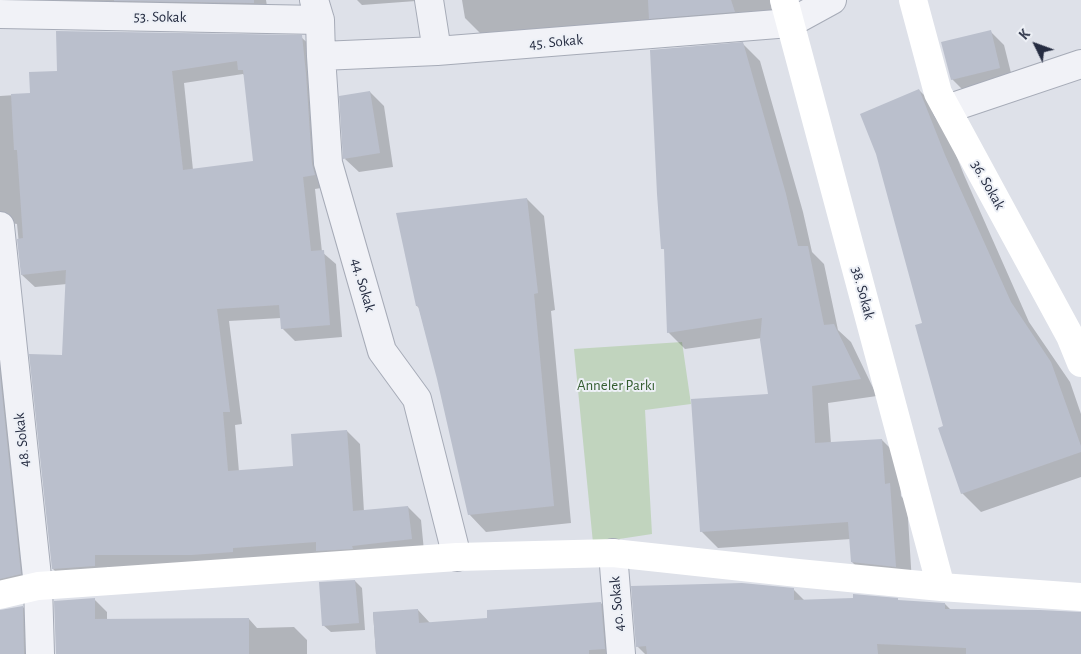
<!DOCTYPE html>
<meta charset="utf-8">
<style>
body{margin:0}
#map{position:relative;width:1081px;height:654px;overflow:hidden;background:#dee1e9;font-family:"Alegreya Sans",sans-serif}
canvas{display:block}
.north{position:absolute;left:1011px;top:20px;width:50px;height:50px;-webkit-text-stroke:4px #edf0f6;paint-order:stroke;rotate:312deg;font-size:14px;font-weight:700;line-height:20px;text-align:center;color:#252c41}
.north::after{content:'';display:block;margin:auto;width:18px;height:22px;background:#252c41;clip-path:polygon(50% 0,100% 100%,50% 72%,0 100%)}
</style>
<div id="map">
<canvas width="1081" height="654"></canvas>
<div class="north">K</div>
</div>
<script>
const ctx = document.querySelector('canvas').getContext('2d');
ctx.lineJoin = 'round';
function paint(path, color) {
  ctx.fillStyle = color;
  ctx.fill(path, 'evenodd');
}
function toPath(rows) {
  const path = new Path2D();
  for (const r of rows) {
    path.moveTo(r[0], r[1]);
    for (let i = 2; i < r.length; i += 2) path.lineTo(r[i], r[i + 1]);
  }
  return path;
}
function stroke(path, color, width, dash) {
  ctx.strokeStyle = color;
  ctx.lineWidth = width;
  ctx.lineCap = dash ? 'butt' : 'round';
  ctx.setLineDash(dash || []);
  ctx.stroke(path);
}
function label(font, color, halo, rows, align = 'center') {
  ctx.font = font + ' "Alegreya Sans",sans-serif';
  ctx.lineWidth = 4;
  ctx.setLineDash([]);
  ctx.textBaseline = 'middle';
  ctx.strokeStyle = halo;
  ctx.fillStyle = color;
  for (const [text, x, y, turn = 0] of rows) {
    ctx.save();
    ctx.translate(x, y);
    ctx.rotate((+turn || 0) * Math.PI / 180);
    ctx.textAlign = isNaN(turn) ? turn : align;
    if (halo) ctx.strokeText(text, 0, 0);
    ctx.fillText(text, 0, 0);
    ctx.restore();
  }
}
paint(toPath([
 [682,342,691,404,645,410,652,534,593,543,574,349]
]), '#c1d4be');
paint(toPath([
 [5,0,266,0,269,18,16,11],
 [357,0,416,0,416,1,362,5],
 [462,0,770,0,774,22,481,34,465,18],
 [990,31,1004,45,1013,81,966,93,952,79],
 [301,37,314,49,327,187,315,189,322,252,336,264,342,337,295,341,282,328,281,318,229,321,242,424,235,425,239,472,295,467,347,431,360,444,364,512,408,507,421,520,424,551,205,567,107,567,107,579,66,582,53,569,67,284,35,287,22,275,17,224,11,223,0,230,0,96,31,94,58,73],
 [243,74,245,76,255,162,193,170,184,83],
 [743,44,760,61,803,212,812,252,824,264,838,330,851,342,877,396,828,403,831,444,882,440,899,457,901,496,907,502,912,583,869,579,852,562,851,539,718,548,701,531,769,395,762,338,685,349,668,332,665,251,663,248],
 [919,90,938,109,964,175,1029,322,1070,382,1081,414,1081,477,981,512,962,493,944,427,923,323],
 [370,92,384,106,393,167,359,172,345,159],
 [527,199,544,216,555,310,551,311,571,523,486,532,469,514,438,379,419,308,417,306],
 [0,273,33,586,0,599],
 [355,581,362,588,365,630,331,632,323,625],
 [794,590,805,601,899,601,945,604,951,610,1081,613,1081,654,645,654,637,646],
 [94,599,107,612,107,620,249,619,257,628,294,627,307,640,307,654,57,654],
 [601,603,613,616,616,654,376,654,373,613,418,610,430,623,489,619],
 [23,607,35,620,36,654,0,654,0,611]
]), '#0003');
paint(toPath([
 [114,0,254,0,254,3,114,1],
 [648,0,731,0,735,12,649,19],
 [991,30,1000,68,951,80,941,42],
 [56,31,302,35,306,74,312,164,315,175,303,177,311,251,324,250,330,325,281,329,279,305,217,309,230,412,223,412,228,471,293,466,291,434,347,430,353,511,408,506,412,539,352,546,353,549,316,551,316,542,233,548,233,552,191,555,95,555,95,566,52,569,29,354,62,355,66,270,21,275,17,239,23,238,17,150,14,150,11,94,30,93,29,72,57,71],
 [237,61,238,70,243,70,253,161,183,170,172,71],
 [743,42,786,194,798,246,808,246,824,325,834,324,861,379,812,386,815,443,882,439,885,484,890,483,896,567,851,562,848,522,700,532,691,399,768,394,760,340,762,318,667,333,664,249,661,249,657,194,650,50],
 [919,89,945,155,1011,302,1051,362,1081,446,1081,452,961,494,938,428,943,426,915,325,922,323,876,154,860,114],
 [370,91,380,153,343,159,339,96],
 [527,198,538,293,534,294,554,506,468,515,437,379,418,306,416,306,396,213],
 [0,375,21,574,0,579],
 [355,580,359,623,322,626,319,582],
 [742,583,794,588,794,600,853,598,853,594,898,598,898,600,945,603,945,609,1040,610,1081,612,1081,654,966,654,966,648,877,644,878,654,647,654,646,646,636,647,631,586],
 [95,598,95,619,249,618,249,654,56,654,54,601],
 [601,602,605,649,589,650,589,654,376,654,373,612,418,609,419,623,487,618,487,610],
 [23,606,24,654,0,654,0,610]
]), '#babfcc');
const street = toPath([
 [314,0,320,20,321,56,328,163,382,351,417,399,457,557],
 [429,0,437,51],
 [0,14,320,20],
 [321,56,437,51,790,23,832,0],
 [947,109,1081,64],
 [0,226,38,586,40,654],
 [613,553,621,654]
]);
stroke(street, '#a6abb7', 30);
stroke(street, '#f1f2f7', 28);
stroke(toPath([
 [784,0,941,587],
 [913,0,938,93,1070,336,1081,363],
 [0,595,38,586,457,557,613,553,798,573,941,587,1081,597]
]), '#fff', 28);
label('15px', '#252c41', '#edf0f6', [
 ["53. Sokak",160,17,1],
 ["45. Sokak",556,42,-5],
 ["36. Sokak",988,185,61],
 ["44. Sokak",363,285,74],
 ["38. Sokak",863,293,75],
 ["48. Sokak",22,440,-96],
 ["40. Sokak",617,604,-95]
]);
label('15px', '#355e31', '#edf0f6', [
 ["Anneler Parkı",616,385]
]);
</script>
